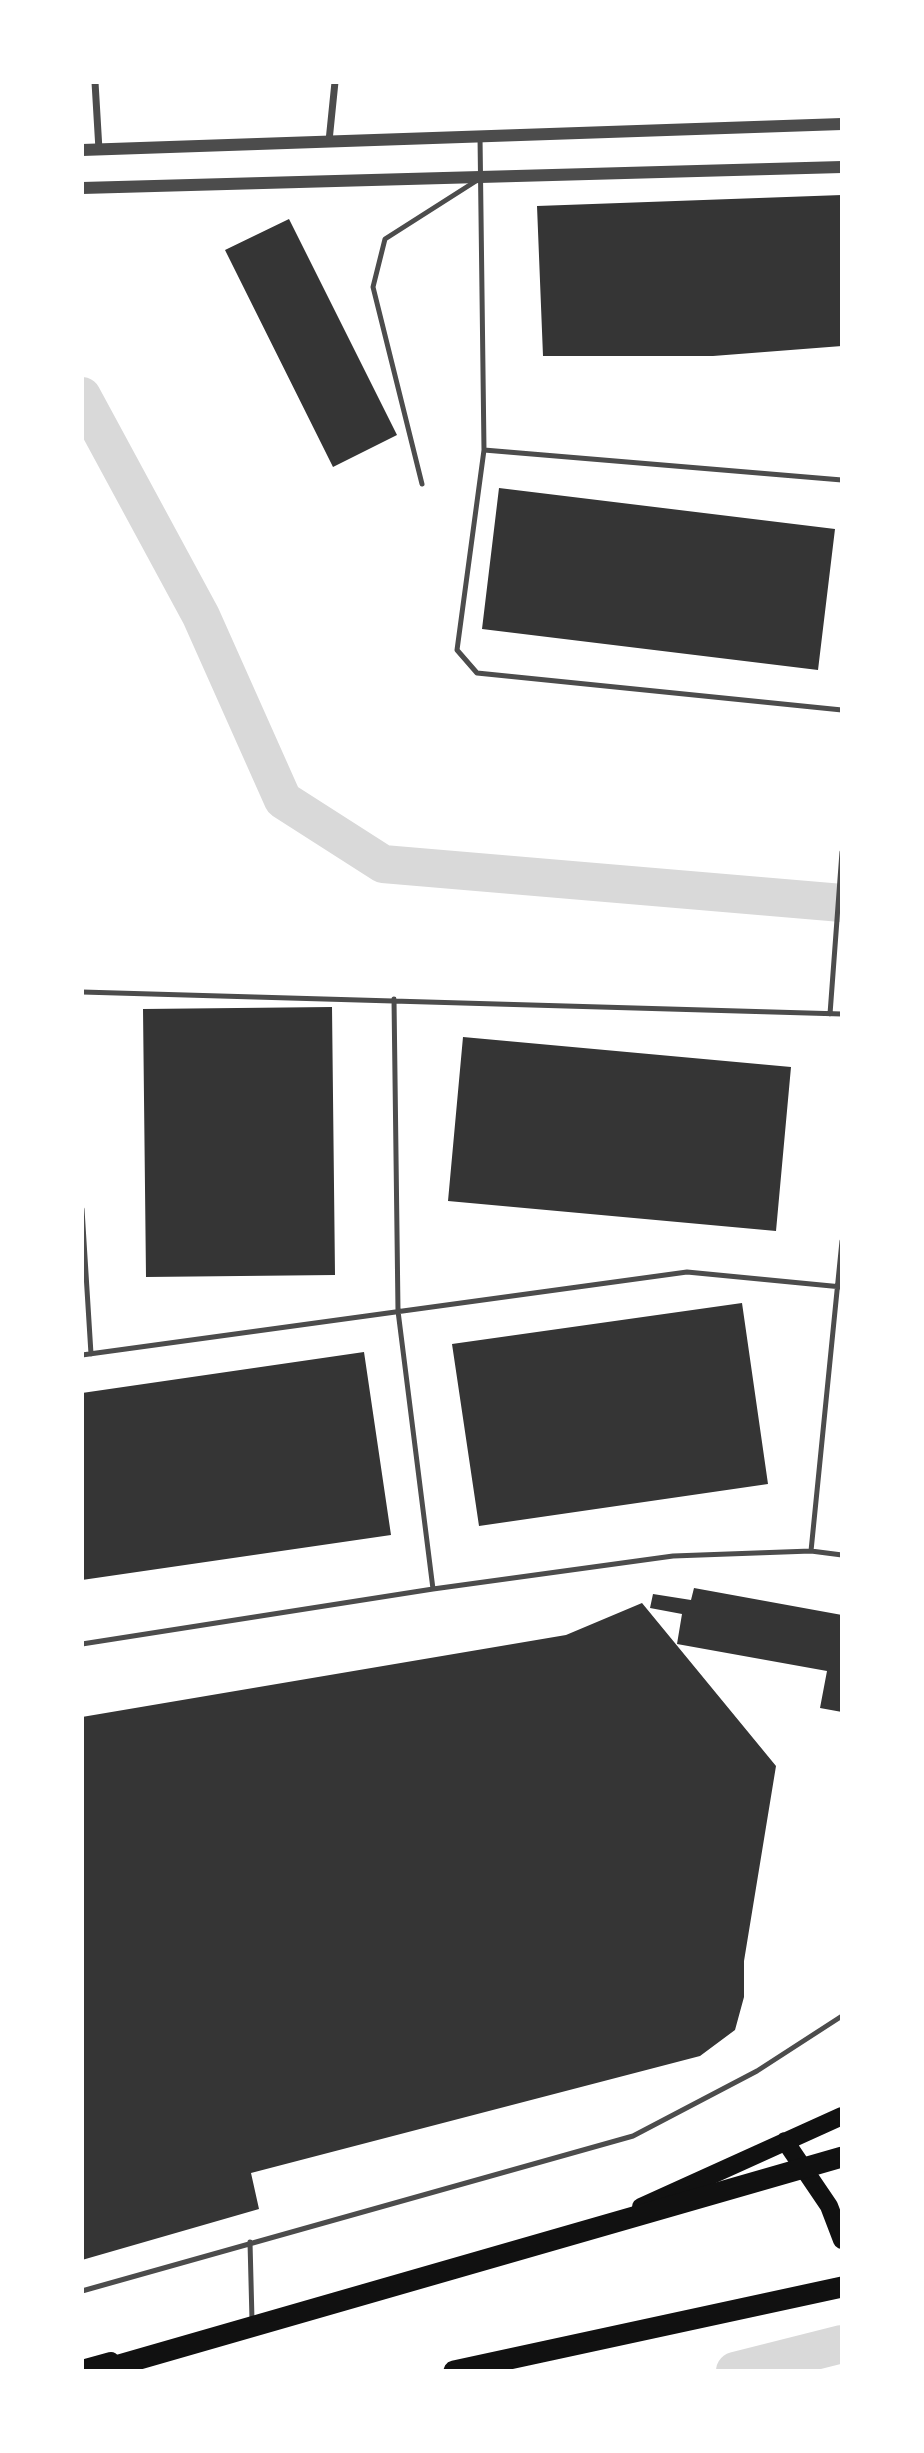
<!DOCTYPE html>
<style>
body{margin:0}
#map{position:relative;width:924px;height:2453px;overflow:hidden;background:#fff;font-family:"Work Sans",sans-serif}
canvas{display:block}
.frame{position:absolute;inset:0;border:84px solid #fff;pointer-events:none}
</style>
<div id="map">
<canvas width="924" height="2453"></canvas>
<div class="frame"></div>
</div>
<script>
const ctx = document.querySelector('canvas').getContext('2d');
ctx.lineJoin = 'round';
function toPath(rows) {
  const path = new Path2D();
  for (const r of rows) {
    path.moveTo(r[0], r[1]);
    for (let i = 2; i < r.length; i += 2) path.lineTo(r[i], r[i + 1]);
  }
  return path;
}
function stroke(path, color, width, dash) {
  ctx.strokeStyle = color;
  ctx.lineWidth = width;
  ctx.lineCap = dash ? 'butt' : 'round';
  ctx.setLineDash(dash || []);
  ctx.stroke(path);
}
function paint(path, color) {
  ctx.fillStyle = color;
  ctx.fill(path, 'evenodd');
}
stroke(toPath([
 [82,396,201,616,283,800,383,864,842,903],
 [735,2371,842,2344]
]), '#d9d9d9', 38);
paint(toPath([
 [842,195,842,346,713,356,543,356,537,206],
 [289,219,397,435,333,467,225,250],
 [499,488,835,529,818,670,482,629],
 [332,1007,335,1275,146,1277,143,1009],
 [463,1037,791,1067,776,1231,448,1201],
 [742,1303,768,1484,479,1526,452,1344],
 [364,1352,391,1535,82,1580,82,1393],
 [694,1588,842,1615,842,1712,820,1708,827,1671,677,1644,682,1614,650,1608,653,1594,691,1600],
 [642,1603,776,1766,744,1961,744,1997,735,2030,700,2056,251,2173,259,2209,82,2260,82,1717,566,1635]
]), '#353535');
stroke(toPath([
 [480,136,484,450,457,650,477,673,842,710],
 [484,450,842,480],
 [422,484,373,287,385,239,476,181],
 [82,992,842,1014],
 [394,999,398,1311,433,1589],
 [830,1014,842,852],
 [82,1209,91,1354],
 [82,1355,687,1272,842,1287],
 [811,1551,842,1241],
 [82,1644,433,1589,673,1556,811,1551,842,1555],
 [250,2242,252,2320],
 [82,2291,633,2136,757,2071,842,2016]
]), '#4c4c4c', 5);
stroke(toPath([
 [95,82,99,150],
 [329,141,335,82]
]), '#4c4c4c', 7);
stroke(toPath([
 [82,150,842,124],
 [82,188,842,167]
]), '#4c4c4c', 12);
stroke(toPath([
 [785,2141,829,2206,842,2240],
 [641,2207,842,2116],
 [82,2369,111,2361]
]), '#111', 18);
stroke(toPath([
 [98,2371,842,2157],
 [454,2371,842,2287]
]), '#111', 21);
</script>
